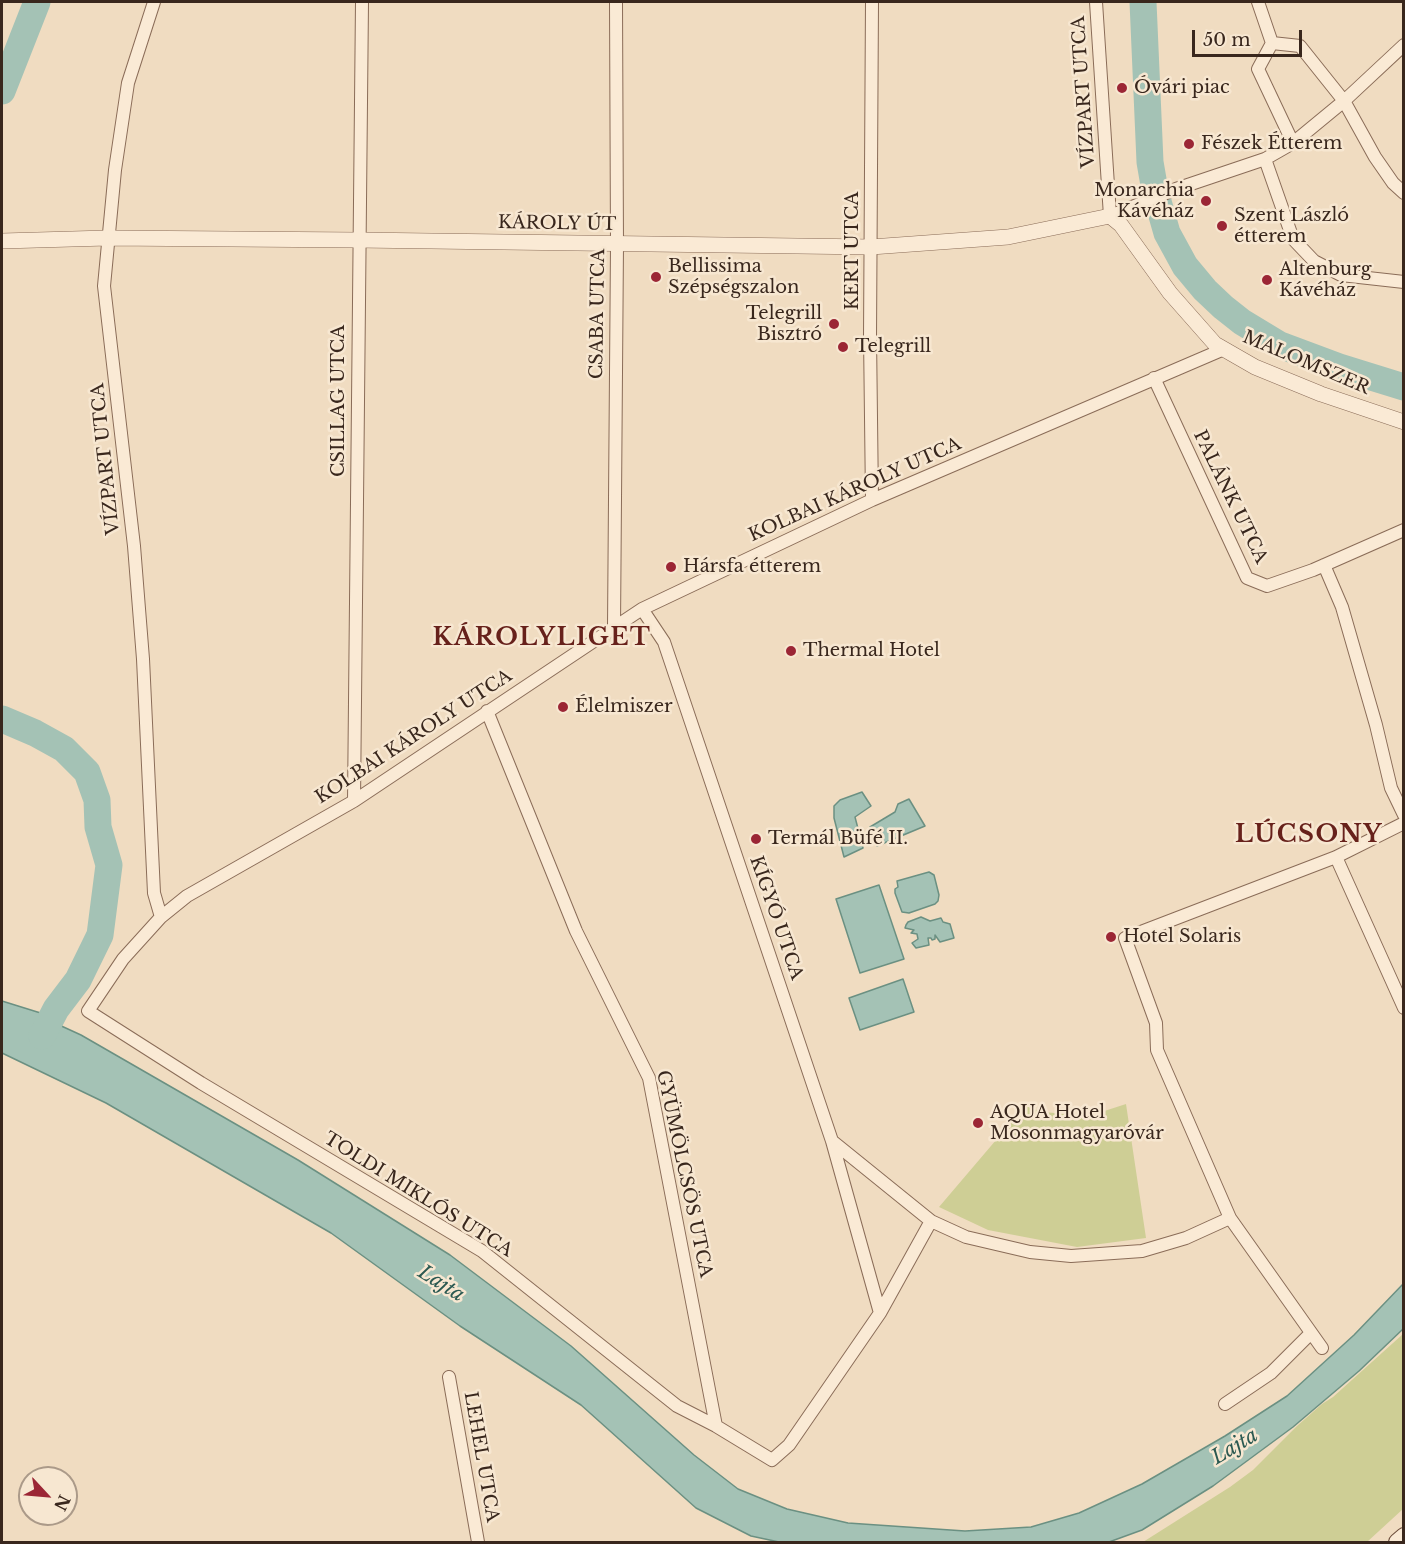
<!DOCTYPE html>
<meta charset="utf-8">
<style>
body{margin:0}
#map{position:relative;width:1405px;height:1544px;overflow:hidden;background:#f0dcc1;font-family:"Libre Baskerville",serif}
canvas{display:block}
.frame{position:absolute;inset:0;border:3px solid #39271d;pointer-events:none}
.north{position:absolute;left:18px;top:1466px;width:60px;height:60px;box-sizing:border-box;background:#f7e7d1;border:2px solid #ab9a89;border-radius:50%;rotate:116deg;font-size:16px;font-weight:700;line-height:24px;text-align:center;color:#39271d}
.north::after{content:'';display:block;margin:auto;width:21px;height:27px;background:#9b2635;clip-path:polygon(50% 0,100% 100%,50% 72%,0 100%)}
.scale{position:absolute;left:1192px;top:30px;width:110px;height:27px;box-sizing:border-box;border:3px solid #39271d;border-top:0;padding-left:8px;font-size:18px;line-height:21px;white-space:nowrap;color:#39271d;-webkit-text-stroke:4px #f7e7d1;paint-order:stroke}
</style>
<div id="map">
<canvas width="1405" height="1544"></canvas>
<div class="frame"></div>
<div class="north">N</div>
<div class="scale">50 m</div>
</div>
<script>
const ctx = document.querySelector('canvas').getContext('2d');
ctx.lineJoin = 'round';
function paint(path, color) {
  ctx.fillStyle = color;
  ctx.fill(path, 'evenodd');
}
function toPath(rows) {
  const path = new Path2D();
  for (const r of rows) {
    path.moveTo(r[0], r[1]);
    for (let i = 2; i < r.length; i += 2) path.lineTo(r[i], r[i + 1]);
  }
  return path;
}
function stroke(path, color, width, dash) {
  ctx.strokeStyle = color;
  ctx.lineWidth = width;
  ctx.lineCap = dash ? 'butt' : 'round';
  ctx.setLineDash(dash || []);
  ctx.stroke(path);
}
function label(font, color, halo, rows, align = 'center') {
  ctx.font = font + ' "Libre Baskerville",serif';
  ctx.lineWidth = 5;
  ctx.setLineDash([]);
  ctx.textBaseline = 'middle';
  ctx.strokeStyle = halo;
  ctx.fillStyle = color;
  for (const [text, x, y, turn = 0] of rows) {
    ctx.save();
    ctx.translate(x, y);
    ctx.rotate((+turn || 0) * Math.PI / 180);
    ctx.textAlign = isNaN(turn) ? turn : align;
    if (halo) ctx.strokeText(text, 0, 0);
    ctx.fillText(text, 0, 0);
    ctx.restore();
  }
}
paint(toPath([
 [1126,1104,1146,1238,1077,1247,988,1230,939,1207,1025,1106,1043,1112,1089,1116],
 [1403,1334,1403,1509,1367,1542,1143,1542,1230,1487,1253,1470,1297,1426,1322,1404,1333,1397]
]), '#cece95');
const water = toPath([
 [862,792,871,806,855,817,863,848,844,857,834,818,834,806,840,800,862,792],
 [909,799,925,826,877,846,870,827,895,812,898,804,909,799],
 [929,872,934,875,939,895,938,901,935,904,909,913,902,912,895,893,895,889,898,887,897,881,929,872],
 [879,885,904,959,860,973,836,899,879,885],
 [921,917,930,921,941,918,943,922,950,924,954,938,940,942,935,935,935,939,932,940,931,938,928,938,929,945,916,948,912,943,918,939,917,934,911,933,914,930,905,928,906,925,908,922,921,917],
 [903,979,914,1012,860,1030,849,998,903,979],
 [2,1001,47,1015,55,1003,66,1006,57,1024,81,1035,298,1160,450,1255,571,1346,694,1455,738,1489,787,1509,848,1523,965,1531,1031,1527,1079,1513,1142,1484,1225,1436,1287,1396,1354,1335,1403,1284,1403,1329,1359,1371,1293,1427,1213,1486,1142,1530,1109,1542,779,1542,751,1536,696,1508,581,1405,460,1326,331,1233,106,1103,2,1053,2,1001]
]);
paint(water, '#a4c2b5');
stroke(water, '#6b9082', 1.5);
stroke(toPath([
 [1143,2,1150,162,1155,191,1167,233,1185,266,1205,290,1223,307,1242,322,1280,345,1339,367,1404,387],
 [2,91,37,2],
 [2,719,35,733,64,749,87,772,97,800,98,827,109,865,100,935,78,980,56,1009,42,1036]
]), '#a4c2b5', 27);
const minor = toPath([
 [154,2,128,83,115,170,104,286,134,546,143,659,154,893,161,917],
 [872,2,870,336,872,500],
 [1096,2,1110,216,1176,189,1265,159,1293,143,1344,101,1404,45],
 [1258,2,1272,43,1258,69,1293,143],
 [1272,43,1300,46,1344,101,1375,157,1393,183,1404,193],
 [1265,159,1293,239,1314,261,1341,275,1404,282],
 [1154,378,1247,578,1267,586,1313,570,1404,530],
 [1324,565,1342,607,1376,725,1391,788,1404,815],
 [642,609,664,642,832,1141,880,1313],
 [614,626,617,245,616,2],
 [487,711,576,931,649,1078,716,1426],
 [354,801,362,2],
 [1336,857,1404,1008],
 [832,1141,931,1221,966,1237,1030,1252,1071,1256,1142,1251,1186,1238,1230,1218],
 [931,1221,880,1313,789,1445,772,1460,716,1426,677,1406,482,1251,201,1083,88,1011,123,959,161,917,187,896,354,801,642,609,872,500,1224,349],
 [1322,1348,1230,1218,1157,1050,1156,1023,1125,938,1336,857,1404,823],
 [449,1377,478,1542],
 [1225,1404,1271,1373,1311,1333]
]);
const tertiary = toPath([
 [2,241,107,238,358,240,871,247,1008,237,1110,216,1121,225,1170,293,1215,344,1255,367,1321,394,1404,422]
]);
const secondary = toPath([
 [1397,1542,1404,1536]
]);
stroke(minor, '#8a6c58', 14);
stroke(tertiary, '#8a6c58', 16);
stroke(secondary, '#6c4d3b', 18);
stroke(minor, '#faead5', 12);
stroke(tertiary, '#faead5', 15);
stroke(secondary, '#faead5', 16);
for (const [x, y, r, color] of [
 [1122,88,6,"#9b2635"],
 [1189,144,6,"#9b2635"],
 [1206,201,6,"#9b2635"],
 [1222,226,6,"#9b2635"],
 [656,277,6,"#9b2635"],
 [1267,280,6,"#9b2635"],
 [834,324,6,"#9b2635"],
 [843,347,6,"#9b2635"],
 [671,567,6,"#9b2635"],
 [791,651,6,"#9b2635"],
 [563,707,6,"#9b2635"],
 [756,839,6,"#9b2635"],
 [1111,937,6,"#9b2635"],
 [978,1123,6,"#9b2635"]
]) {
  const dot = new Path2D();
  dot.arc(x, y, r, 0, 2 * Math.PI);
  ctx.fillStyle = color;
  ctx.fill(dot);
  stroke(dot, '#f7e7d1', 2);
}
label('18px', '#39271d', '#f7e7d1', [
 ["Óvári piac",1134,88],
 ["Fészek Étterem",1201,144],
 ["Monarchia",1194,191,"right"],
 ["Kávéház",1194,212,"right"],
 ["Szent László",1234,216],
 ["étterem",1234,237],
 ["Bellissima",668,267],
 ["Szépségszalon",668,288],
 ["Altenburg",1279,270],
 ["Kávéház",1279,291],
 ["Telegrill",822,314,"right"],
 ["Bisztró",822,335,"right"],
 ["Telegrill",855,347],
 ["Hársfa étterem",683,567],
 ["Thermal Hotel",803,651],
 ["Élelmiszer",575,707],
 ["Termál Büfé II.",768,839],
 ["Hotel Solaris",1123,937],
 ["AQUA Hotel",990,1113],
 ["Mosonmagyaróvár",990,1134]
], 'left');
label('18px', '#39271d', '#f7e7d1', [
 ["VÍZPART UTCA",1084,92,-94],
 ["KÁROLY ÚT",557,224,1],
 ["KERT UTCA",853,251,-90],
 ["CSABA UTCA",598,314,-89],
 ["MALOMSZER",1306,363,23],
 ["CSILLAG UTCA",339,401,-90],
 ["VÍZPART UTCA",106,459,-96],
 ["KOLBAI KÁROLY UTCA",855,490,-24],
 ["PALÁNK UTCA",1230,497,64],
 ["KOLBAI KÁROLY UTCA",414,737,-33],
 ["KÍGYÓ UTCA",776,918,71],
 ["GYÜMÖLCSÖS UTCA",684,1174,78],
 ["TOLDI MIKLÓS UTCA",418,1195,32],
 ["LEHEL UTCA",481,1457,80]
]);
label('italic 20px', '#2b5951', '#f7e7d1', [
 ["Lajta",441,1284,32],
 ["Lajta",1235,1447,-31]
]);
ctx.letterSpacing = '1.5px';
label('bold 24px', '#67211b', '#f7e7d1', [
 ["KÁROLYLIGET",542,638],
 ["LÚCSONY",1309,835]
]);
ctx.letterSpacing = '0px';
</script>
